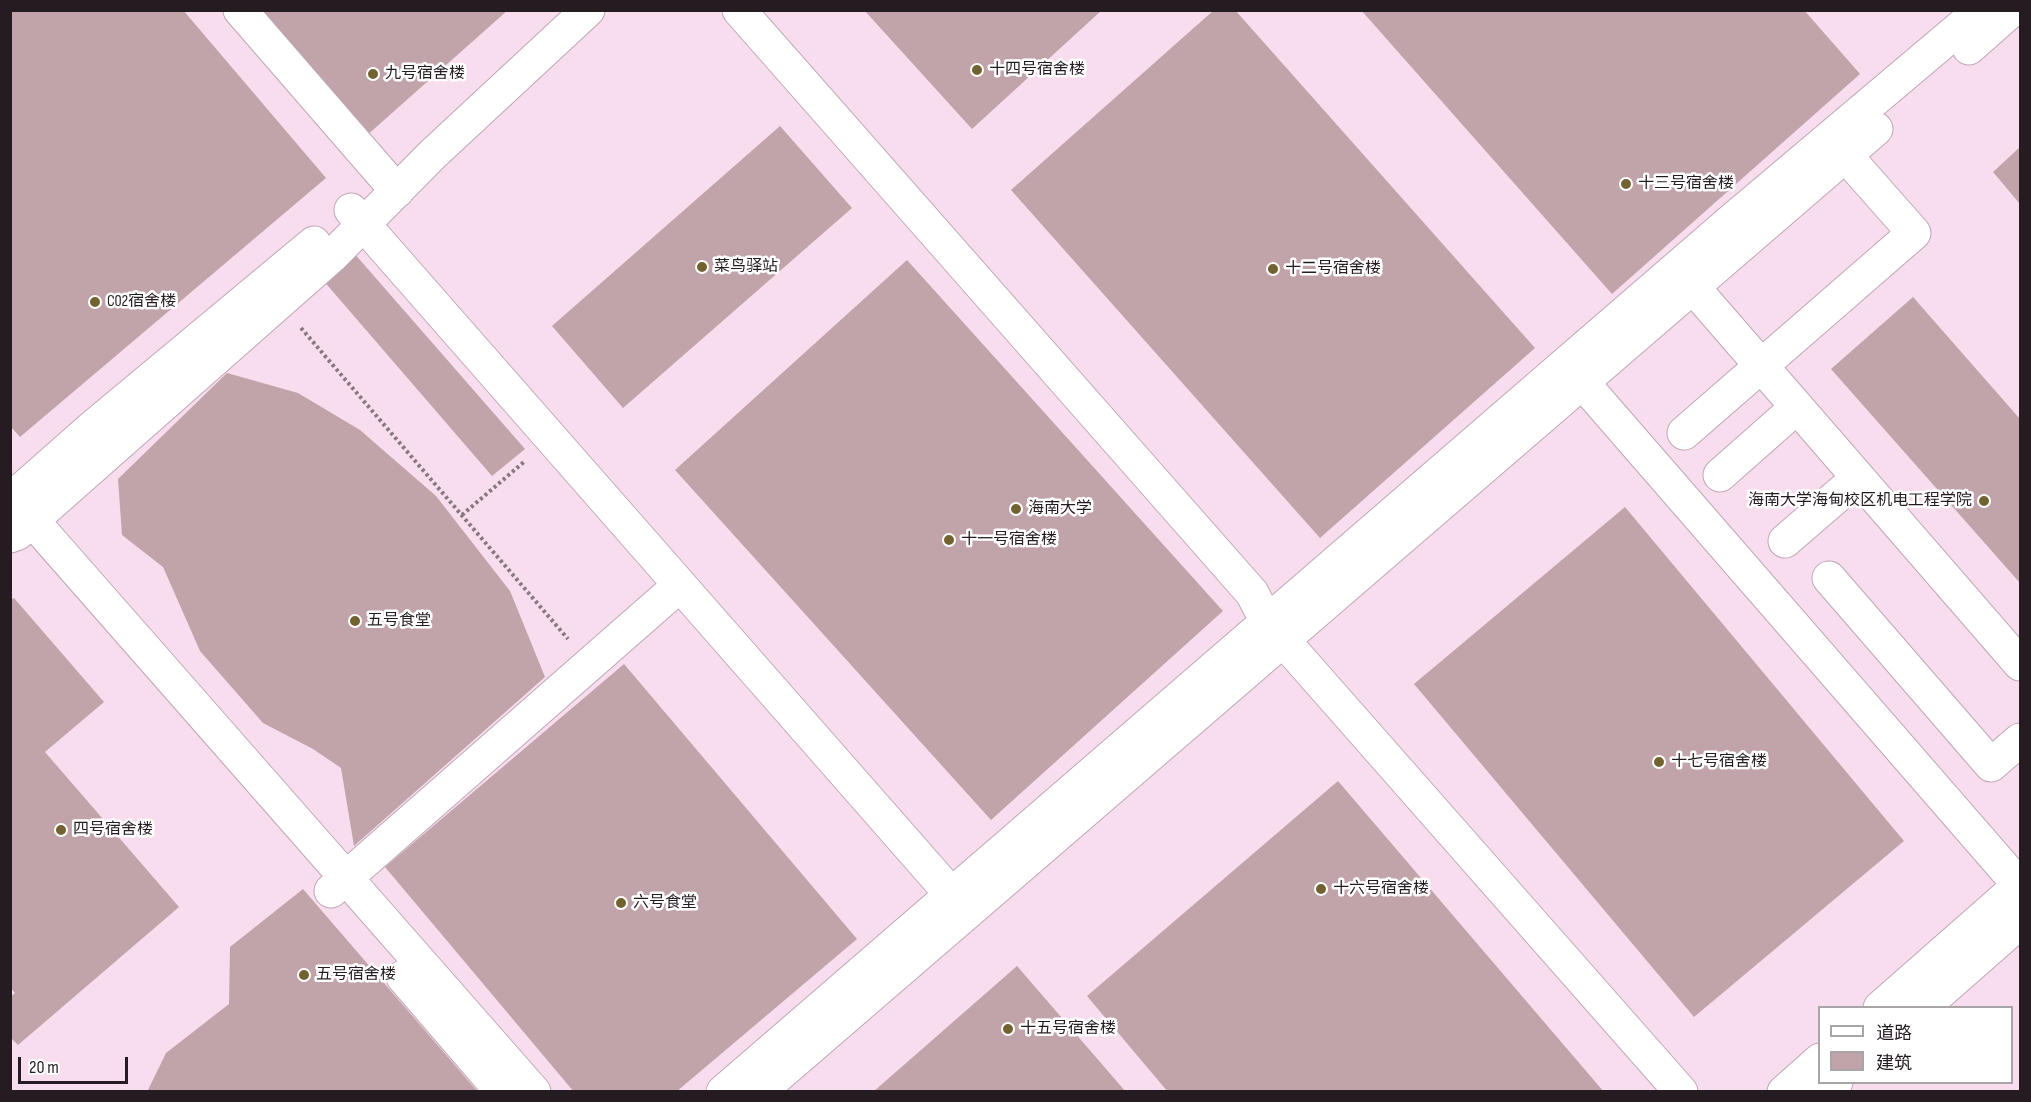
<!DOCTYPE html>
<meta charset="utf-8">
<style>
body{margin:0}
#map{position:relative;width:2031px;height:1102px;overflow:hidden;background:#f7ddee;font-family:"Sofia Sans Condensed","Noto Sans SC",sans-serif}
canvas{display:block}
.frame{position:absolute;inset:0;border:12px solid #251c22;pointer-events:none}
.legend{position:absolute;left:1818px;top:1006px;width:195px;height:78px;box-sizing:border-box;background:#fff;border:2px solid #a8a4a7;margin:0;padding:8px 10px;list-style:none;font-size:18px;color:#251c22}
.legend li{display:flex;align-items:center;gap:12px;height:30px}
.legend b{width:30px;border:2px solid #a8a4a7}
.scale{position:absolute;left:18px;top:1057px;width:110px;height:27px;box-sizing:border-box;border:3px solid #251c22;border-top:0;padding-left:8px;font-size:18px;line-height:21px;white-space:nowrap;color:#251c22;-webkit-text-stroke:4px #fff;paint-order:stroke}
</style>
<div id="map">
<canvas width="2031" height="1102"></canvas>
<div class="frame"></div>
<ul class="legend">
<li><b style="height:8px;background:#fff"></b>道路</li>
<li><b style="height:16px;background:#c1a3aa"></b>建筑</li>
</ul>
<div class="scale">20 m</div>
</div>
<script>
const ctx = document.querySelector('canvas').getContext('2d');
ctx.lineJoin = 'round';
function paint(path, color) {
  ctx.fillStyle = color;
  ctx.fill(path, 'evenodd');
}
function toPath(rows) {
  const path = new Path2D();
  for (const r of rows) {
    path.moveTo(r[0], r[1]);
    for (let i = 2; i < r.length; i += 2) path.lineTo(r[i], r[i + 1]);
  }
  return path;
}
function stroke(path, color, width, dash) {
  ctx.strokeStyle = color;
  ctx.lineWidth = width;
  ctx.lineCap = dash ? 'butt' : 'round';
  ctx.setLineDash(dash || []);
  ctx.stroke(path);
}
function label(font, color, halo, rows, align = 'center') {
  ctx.font = font + ' "Sofia Sans Condensed","Noto Sans SC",sans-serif';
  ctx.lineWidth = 5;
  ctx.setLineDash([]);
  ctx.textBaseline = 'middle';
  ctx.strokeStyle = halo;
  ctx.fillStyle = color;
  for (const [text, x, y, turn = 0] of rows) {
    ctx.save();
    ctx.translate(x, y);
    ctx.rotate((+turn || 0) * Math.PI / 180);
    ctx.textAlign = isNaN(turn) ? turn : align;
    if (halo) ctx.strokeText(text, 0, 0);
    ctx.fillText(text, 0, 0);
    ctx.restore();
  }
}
paint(toPath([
 [10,10,183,10,326,178,20,437,10,426],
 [254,10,508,10,365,137],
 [864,10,1102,10,972,129],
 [1214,10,1235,10,1535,348,1320,538,1011,190],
 [1361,10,1804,10,1860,74,1612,294],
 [780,126,852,208,623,408,552,326],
 [2020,147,2020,204,1993,172],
 [353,252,525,449,492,476,322,279],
 [907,260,1223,611,991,820,675,470],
 [1913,297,2020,419,2020,583,1831,369],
 [227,373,298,393,360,430,436,496,510,591,545,677,354,846,341,768,313,749,263,723,200,651,163,567,122,535,118,479],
 [1625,507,1904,841,1694,1017,1414,684],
 [14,598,104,702,45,752,179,907,18,1045,10,1037,10,997,15,993,10,987,10,600],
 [624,664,857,939,676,1092,574,1092,385,867],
 [1338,781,1604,1092,1168,1092,1087,996],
 [303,889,478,1092,147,1092,166,1053,229,1004,230,947],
 [1017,966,1126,1092,873,1092]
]), '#c1a3aa');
const minor = toPath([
 [240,10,397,191],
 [739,10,1252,593,1267,622,1297,656,1681,1092],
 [1969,48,2012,10],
 [351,210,966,911],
 [1679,271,2020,664],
 [1569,367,2020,886],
 [1684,433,1914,233,1831,139],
 [1720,475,1797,407],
 [10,495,534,1092],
 [10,500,94,426,314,243],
 [10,536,18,533,332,256,433,154,588,10],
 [1785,541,1858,478],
 [1829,578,1991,765,2020,740],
 [331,891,680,585],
 [403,977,502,1092],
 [1880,1008,2020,885],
 [1922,1008,2020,922],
 [723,1092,1731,221,1981,10],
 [759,1092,1876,129],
 [1784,1092,1820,1060],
 [1825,1092,1836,1082]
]);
stroke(minor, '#bfa6b7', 35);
stroke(toPath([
 [301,328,568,639],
 [462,515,525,461]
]), '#887782', 4, [3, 3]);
stroke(minor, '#fff', 33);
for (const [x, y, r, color] of [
 [977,70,6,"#726230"],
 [373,74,6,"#726230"],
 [1626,184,6,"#726230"],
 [702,267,6,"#726230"],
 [1273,269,6,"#726230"],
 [95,302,6,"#726230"],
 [1984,501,6,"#726230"],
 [1016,509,6,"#726230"],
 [949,540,6,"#726230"],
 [355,621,6,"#726230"],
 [1659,762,6,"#726230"],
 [61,830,6,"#726230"],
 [1321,889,6,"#726230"],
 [621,903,6,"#726230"],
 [304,975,6,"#726230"],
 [1008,1029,6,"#726230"]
]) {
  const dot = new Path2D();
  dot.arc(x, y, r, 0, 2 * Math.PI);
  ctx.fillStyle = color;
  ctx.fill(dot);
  stroke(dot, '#fff', 2);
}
label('16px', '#251c22', '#fff', [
 ["十四号宿舍楼",989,70],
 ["九号宿舍楼",385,74],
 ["十三号宿舍楼",1638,184],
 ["菜鸟驿站",714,267],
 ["十二号宿舍楼",1285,269],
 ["C02宿舍楼",107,302],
 ["海南大学海甸校区机电工程学院",1972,501,"right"],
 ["海南大学",1028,509],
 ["十一号宿舍楼",961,540],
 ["五号食堂",367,621],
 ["十七号宿舍楼",1671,762],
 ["四号宿舍楼",73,830],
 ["十六号宿舍楼",1333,889],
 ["六号食堂",633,903],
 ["五号宿舍楼",316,975],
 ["十五号宿舍楼",1020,1029]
], 'left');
</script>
